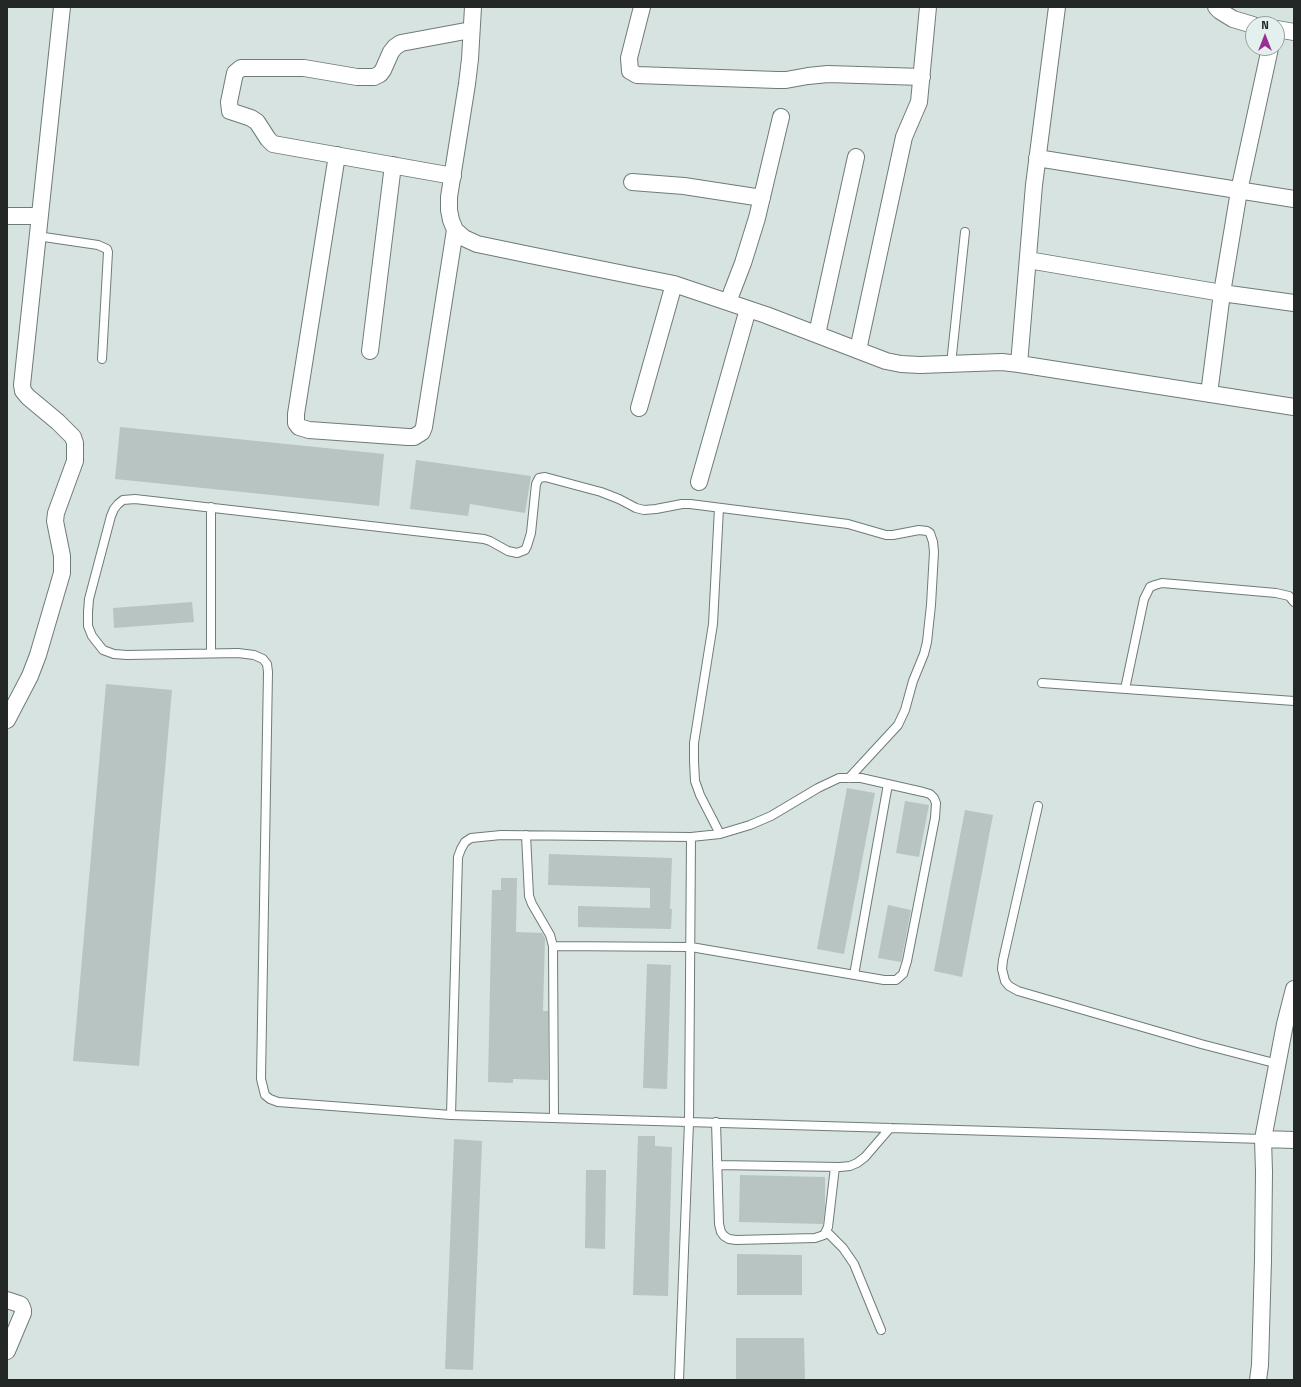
<!DOCTYPE html>
<style>
body{margin:0}
#map{position:relative;width:1301px;height:1387px;overflow:hidden;background:#d6e3e0;font-family:"Titillium Web",sans-serif}
canvas{display:block}
.frame{position:absolute;inset:0;border:8px solid #232827;pointer-events:none}
.north{position:absolute;left:1245px;top:16px;width:40px;height:40px;box-sizing:border-box;background:#e3f0ed;border:1px solid #96a09e;border-radius:50%;rotate:0deg;font-size:11px;font-weight:700;line-height:16px;text-align:center;color:#232827}
.north::after{content:'';display:block;margin:auto;width:14px;height:18px;background:#983094;clip-path:polygon(50% 0,100% 100%,50% 72%,0 100%)}
</style>
<div id="map">
<canvas width="1301" height="1387"></canvas>
<div class="frame"></div>
<div class="north">N</div>
</div>
<script>
const ctx = document.querySelector('canvas').getContext('2d');
ctx.lineJoin = 'round';
function paint(path, color) {
  ctx.fillStyle = color;
  ctx.fill(path, 'evenodd');
}
function toPath(rows) {
  const path = new Path2D();
  for (const r of rows) {
    path.moveTo(r[0], r[1]);
    for (let i = 2; i < r.length; i += 2) path.lineTo(r[i], r[i + 1]);
  }
  return path;
}
function stroke(path, color, width, dash) {
  ctx.strokeStyle = color;
  ctx.lineWidth = width;
  ctx.lineCap = dash ? 'butt' : 'round';
  ctx.setLineDash(dash || []);
  ctx.stroke(path);
}
paint(toPath([
 [120,427,384,454,379,506,115,479],
 [416,460,531,476,525,513,470,504,468,516,410,509],
 [192,602,194,622,114,628,113,608],
 [106,684,172,690,139,1066,73,1061],
 [847,788,875,793,844,954,817,949],
 [905,801,929,805,919,857,896,853],
 [965,810,993,815,962,977,934,971],
 [549,854,672,858,670,909,672,909,671,929,578,927,578,906,650,908,650,888,548,885],
 [501,878,517,878,516,932,542,933,545,938,543,1011,548,1011,548,1080,513,1079,513,1083,488,1082,492,890,501,890],
 [888,905,911,910,901,962,878,958],
 [647,964,671,965,667,1089,643,1088],
 [638,1136,655,1136,655,1146,672,1147,668,1296,633,1295],
 [454,1139,482,1141,473,1370,445,1369],
 [586,1170,606,1170,605,1249,585,1248],
 [740,1175,825,1177,825,1208,823,1224,739,1222],
 [737,1254,802,1255,802,1295,737,1295],
 [736,1338,804,1338,805,1380,736,1380]
]), '#b7c4c1');
const lane = toPath([
 [37,236,98,245,107,249,108,252,102,359],
 [951,364,965,232],
 [211,507,211,653],
 [719,508,713,624,694,743,694,761,695,781,700,795,720,834],
 [1042,683,1294,701],
 [1125,689,1144,599,1150,587,1155,585,1162,583,1276,593,1289,596,1294,602],
 [849,778,898,725,905,710,913,681,924,654,927,642,931,605,934,552,933,542,930,533,927,531,919,530,893,535,886,535,848,524,690,504,682,504,656,509,644,510,636,508,619,499,601,492,545,477,539,478,536,484,531,533,527,546,525,550,517,553,508,551,490,541,484,539,135,499,123,500,118,504,114,509,111,516,89,599,88,612,88,626,92,636,103,650,114,654,127,655,238,653,254,655,263,659,267,664,268,672,261,1079,265,1095,270,1099,278,1102,451,1115,1263,1139],
 [1038,806,1003,960,1002,969,1005,981,1009,986,1018,991,1201,1044,1278,1064],
 [526,835,529,896,532,904,550,935,553,946,554,1118],
 [854,975,888,784],
 [451,1115,458,857,461,849,465,842,471,838,501,835,691,837,720,834,750,825,771,816,818,788,839,778,861,778,923,792,930,794,934,798,936,803,935,818,907,961,903,974,896,980,884,980,691,947,553,946],
 [716,1122,719,1224,721,1232,724,1236,729,1239,736,1240,815,1238,824,1235,828,1227,835,1167],
 [717,1165,840,1167,850,1166,857,1163,865,1157,890,1128],
 [827,1232,843,1248,854,1264,881,1330],
 [679,1380,689,1122,691,837]
]);
const street = toPath([
 [473,7,470,59,467,84,449,197,449,210,451,220,455,230,464,238,477,244,530,255,674,284,766,315,886,361,901,364,920,365,1002,362,1019,364,1294,407],
 [642,7,629,58,630,71,637,75,777,80,786,80,808,76,828,74,922,77],
 [1216,7,1220,11,1233,19,1253,25],
 [1277,29,1294,32],
 [337,155,296,414,296,423,299,427,309,430,408,437,414,437,422,432,424,427,455,230],
 [1037,158,1294,199],
 [453,176,273,144,268,139,257,122,251,118,230,111,229,102,235,73,241,68,304,68,357,77,374,77,380,74,383,70,391,52,395,47,401,43,471,30],
 [632,182,684,186,762,198],
 [7,216,39,216],
 [1028,260,1222,293,1294,303],
 [728,302,743,263,757,218,781,117],
 [817,334,856,157],
 [858,350,904,137,919,102,928,7],
 [370,351,393,165],
 [1019,364,1034,185,1057,7],
 [1209,394,1222,293,1239,191,1270,48],
 [639,408,674,284],
 [699,482,748,309],
 [7,720,30,676,38,655,62,573,62,556,55,521,56,513,75,461,75,443,73,437,58,422,28,397,23,391,22,385,62,7],
 [1263,1139,1294,1140],
 [7,1300,19,1304,21,1305,23,1310,23,1313,7,1351],
 [1258,1380,1260,1365,1263,1260,1264,1172,1263,1139,1285,1024,1294,989]
]);
stroke(lane, '#6f7b78', 10);
stroke(street, '#6f7b78', 18);
stroke(lane, '#fff', 8);
stroke(street, '#fff', 16);
</script>
